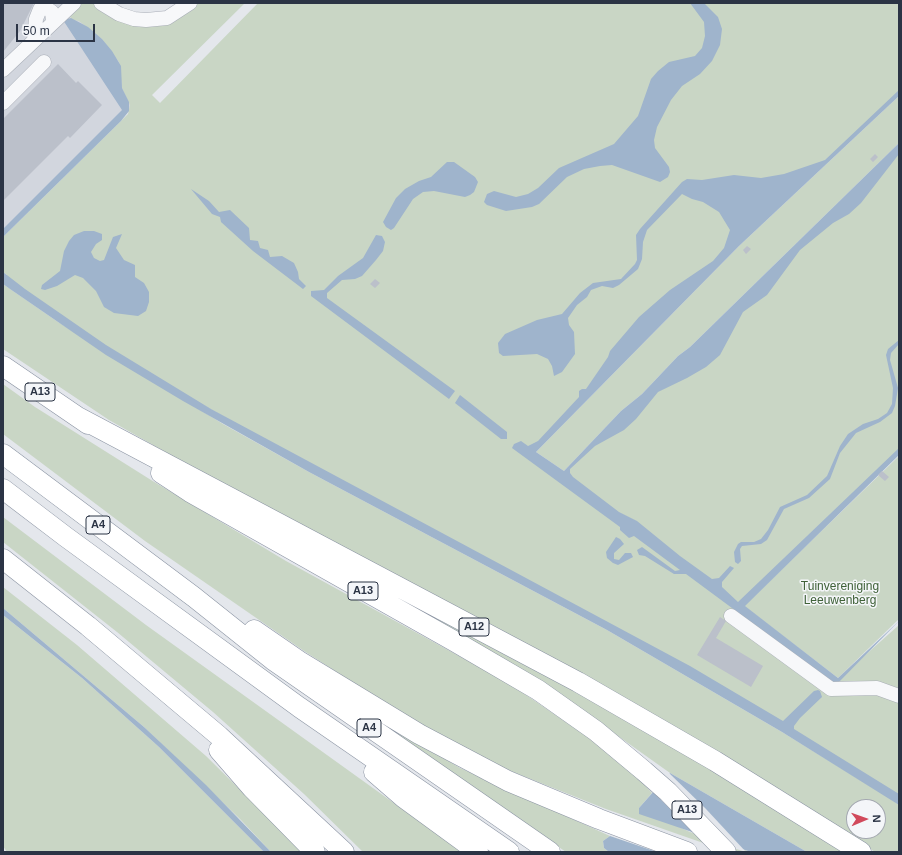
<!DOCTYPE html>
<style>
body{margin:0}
#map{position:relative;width:902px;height:855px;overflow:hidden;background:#e4e7ec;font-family:Arial,sans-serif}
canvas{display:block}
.frame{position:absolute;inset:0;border:4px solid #2b3445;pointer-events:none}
.north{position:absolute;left:846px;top:799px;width:40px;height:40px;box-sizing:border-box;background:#f4f6f9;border:1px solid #a4a8b1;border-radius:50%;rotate:88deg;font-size:11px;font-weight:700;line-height:16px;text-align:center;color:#2b3445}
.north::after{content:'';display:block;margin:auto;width:14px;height:18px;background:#d1495b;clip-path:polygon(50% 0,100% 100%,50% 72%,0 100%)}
.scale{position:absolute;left:16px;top:24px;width:79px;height:18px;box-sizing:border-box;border:2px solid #2b3445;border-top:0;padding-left:5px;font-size:12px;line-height:14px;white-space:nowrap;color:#2b3445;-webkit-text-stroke:3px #f4f6f9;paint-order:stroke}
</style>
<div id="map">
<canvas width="902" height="855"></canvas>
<div class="frame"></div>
<div class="north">N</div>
<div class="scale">50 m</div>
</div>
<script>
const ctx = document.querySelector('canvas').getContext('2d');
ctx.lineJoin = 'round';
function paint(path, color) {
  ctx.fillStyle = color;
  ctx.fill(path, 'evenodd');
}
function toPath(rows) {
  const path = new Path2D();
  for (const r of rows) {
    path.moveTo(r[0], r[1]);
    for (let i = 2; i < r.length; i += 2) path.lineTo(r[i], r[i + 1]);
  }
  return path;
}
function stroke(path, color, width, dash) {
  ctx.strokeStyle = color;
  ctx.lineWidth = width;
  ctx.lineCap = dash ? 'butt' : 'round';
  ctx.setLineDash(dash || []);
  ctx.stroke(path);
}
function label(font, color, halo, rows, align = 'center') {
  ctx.font = font + ' Arial,sans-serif';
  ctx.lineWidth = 3;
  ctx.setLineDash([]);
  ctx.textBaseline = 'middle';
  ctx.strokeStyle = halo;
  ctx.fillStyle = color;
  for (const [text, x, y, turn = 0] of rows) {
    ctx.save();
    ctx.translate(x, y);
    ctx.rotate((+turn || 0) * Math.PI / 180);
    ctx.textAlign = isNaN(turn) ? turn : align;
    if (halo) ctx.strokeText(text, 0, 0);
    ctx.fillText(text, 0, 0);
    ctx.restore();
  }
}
paint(toPath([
 [3,3,85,3,150,92,3,230]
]), '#d2d6de');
paint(toPath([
 [77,3,95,3,116,16,187,12,199,3,245,3,152,95,160,103,258,3,899,3,899,93,729,253,531,454,561,475,899,147,899,451,738,608,835,682,899,625,899,800,683,669,443,538,118,358,3,279,7,275,3,272,3,237,128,114,130,105,122,88,119,62,102,39,79,21,73,20,71,18,68,12],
 [899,96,899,143,690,347,678,356,642,394,621,411,564,471,536,452,739,246],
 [3,284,58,322,223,424,309,472,607,630,782,732,891,799,899,805,899,852,875,852,819,815,243,496,109,420,3,349],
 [854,807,878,807,878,831,854,831],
 [3,384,35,407,151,480,286,561,510,684,601,746,638,778,652,793,639,808,690,832,751,852,729,852,606,809,503,768,405,716,304,651,145,541,3,434],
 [899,456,899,619,838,678,744,606],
 [3,517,146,625,462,852,363,852,304,794,213,712,117,632,3,542],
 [3,587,77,645,206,756,303,852,271,852,240,819,144,727,3,608],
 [418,607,667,741,845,852,807,852,670,773,552,689,414,608],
 [3,615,82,678,159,747,264,852,7,852,3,846],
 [355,705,460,768,610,836,603,841,604,848,609,852,566,852,354,707]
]), '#c9d6c5');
paint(toPath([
 [690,3,704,3,718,17,722,29,720,45,712,61,700,74,682,86,671,100,657,127,654,140,655,148,669,167,670,172,668,177,660,182,612,165,600,166,584,169,567,177,539,204,532,207,506,211,487,205,484,202,487,194,494,191,516,197,528,194,538,188,559,168,614,144,638,116,651,79,658,71,669,62,695,56,702,48,705,36,704,22],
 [71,18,88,27,102,39,112,51,121,66,122,88,129,102,129,111,121,121,3,237,3,229,122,110,63,20],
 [899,90,899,96,739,246,536,452,564,471,621,411,642,394,678,356,690,347,899,143,899,154,861,203,849,214,833,223,800,250,767,295,743,312,720,355,706,367,687,378,658,392,636,419,624,430,595,446,570,469,570,473,573,477,619,512,637,521,680,556,712,579,719,578,730,566,734,568,722,582,722,587,738,602,899,448,899,455,745,606,838,678,899,621,836,685,686,574,674,574,645,556,639,555,637,550,642,547,675,571,680,570,634,536,629,538,620,530,620,527,512,448,514,444,521,441,528,446,538,441,579,397,579,391,582,389,586,389,608,357,610,351,639,317,670,290,713,261,724,248,730,230,719,212,703,202,692,199,682,194,647,230,643,242,642,259,638,269,619,285,613,288,602,286,591,290,587,297,577,305,568,318,569,325,574,332,575,354,562,372,554,376,552,366,548,359,537,354,503,356,499,353,498,343,505,334,537,320,562,314,580,293,593,283,621,279,635,264,637,260,636,235,640,229,682,182,687,179,702,180,734,175,761,178,784,174,825,160],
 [447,162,454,162,475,177,478,182,474,192,470,195,465,197,434,191,423,192,413,199,394,228,391,230,386,227,383,222,396,198,405,189,419,181,431,177],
 [191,189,209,201,219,212,230,210,249,228,250,240,258,241,260,248,268,250,270,257,282,256,294,263,298,272,299,279,306,286,303,289,253,251,221,222,220,217,212,214],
 [84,231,94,231,102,234,102,240,96,244,91,252,94,258,100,261,104,260,113,237,122,234,116,248,124,260,135,265,135,277,144,283,149,292,149,302,146,311,138,316,114,313,104,307,96,291,83,278,75,275,57,286,45,290,41,289,42,285,60,271,64,251,69,241,74,235],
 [376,235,382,236,385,242,383,251,376,260,362,276,355,279,342,280,327,293,327,298,455,391,449,399,311,296,311,291,324,290,338,276,363,258],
 [3,272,25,289,106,345,211,409,690,666,783,721,814,691,818,690,820,691,822,697,800,718,794,726,794,729,899,794,899,805,782,732,607,630,309,472,183,401,106,355,10,289,3,284],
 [899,340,899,344,891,353,890,360,898,388,895,406,892,413,880,422,856,433,840,453,830,479,809,498,784,509,767,540,761,544,742,546,740,549,741,561,738,564,735,562,734,552,738,544,741,542,754,542,761,539,768,530,780,507,807,495,827,476,840,446,848,434,863,424,878,419,887,413,892,404,893,388,886,355,888,349],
 [460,395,507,432,507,439,501,439,455,403],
 [616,537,620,539,624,544,614,553,614,559,619,560,625,553,631,553,633,557,618,565,613,563,607,558,606,552],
 [3,608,144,727,206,785,271,852,264,852,159,747,82,678,3,615],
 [670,773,807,852,751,852,639,814,639,808],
 [610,836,657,852,609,852,604,848,603,841]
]), '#9fb4cc');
paint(toPath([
 [668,772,706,809,746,852,700,838,652,791]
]), '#e4e7ec');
paint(toPath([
 [3,3,34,3,20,31,3,52],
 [58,64,76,83,78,81,102,105,70,138,68,136,3,201,3,119],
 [875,154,878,157,873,162,870,159],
 [747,246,751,249,746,254,743,250],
 [375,279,380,283,375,288,370,284],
 [882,471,889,477,885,481,878,475],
 [720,617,726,621,716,638,763,666,751,687,697,655]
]), '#bbc0ca');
const minor = toPath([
 [101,3,119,14,134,19,146,20,167,18,190,3],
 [34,40,36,19,40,9,45,7,52,12,53,21],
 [3,70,74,3],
 [3,103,44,62],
 [731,616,831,689,877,688,899,696]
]);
const highway = toPath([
 [3,366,88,424],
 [78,417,578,682,715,761,861,852],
 [3,454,194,597,273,660,550,852],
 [161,473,190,492,454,641,538,690,596,731,644,771,668,792,726,852],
 [3,489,66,537,299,707,509,852],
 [3,559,88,626,219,736,344,852],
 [254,630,299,661,419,734,508,781,599,819,687,852],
 [219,750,252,788,315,852],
 [374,772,404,798,478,852]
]);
stroke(minor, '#a9aeb7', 15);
stroke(highway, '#8b94a3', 21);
stroke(minor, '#f7f8fa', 14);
stroke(highway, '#fff', 20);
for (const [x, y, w] of [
 [40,392,30],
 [98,525,24],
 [363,591,30],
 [474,627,30],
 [369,728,24],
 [687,810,30]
]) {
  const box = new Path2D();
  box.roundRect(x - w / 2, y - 9, w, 18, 3);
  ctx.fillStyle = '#f4f6f9';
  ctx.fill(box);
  stroke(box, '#2b3445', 1);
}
label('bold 11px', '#2b3445', null, [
 ["A13",40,392],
 ["A4",98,525],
 ["A13",363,591],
 ["A12",474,627],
 ["A4",369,728],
 ["A13",687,810]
]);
label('12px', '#3f6138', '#f4f6f9', [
 ["Tuinvereniging",840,587],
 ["Leeuwenberg",840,601]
]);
</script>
